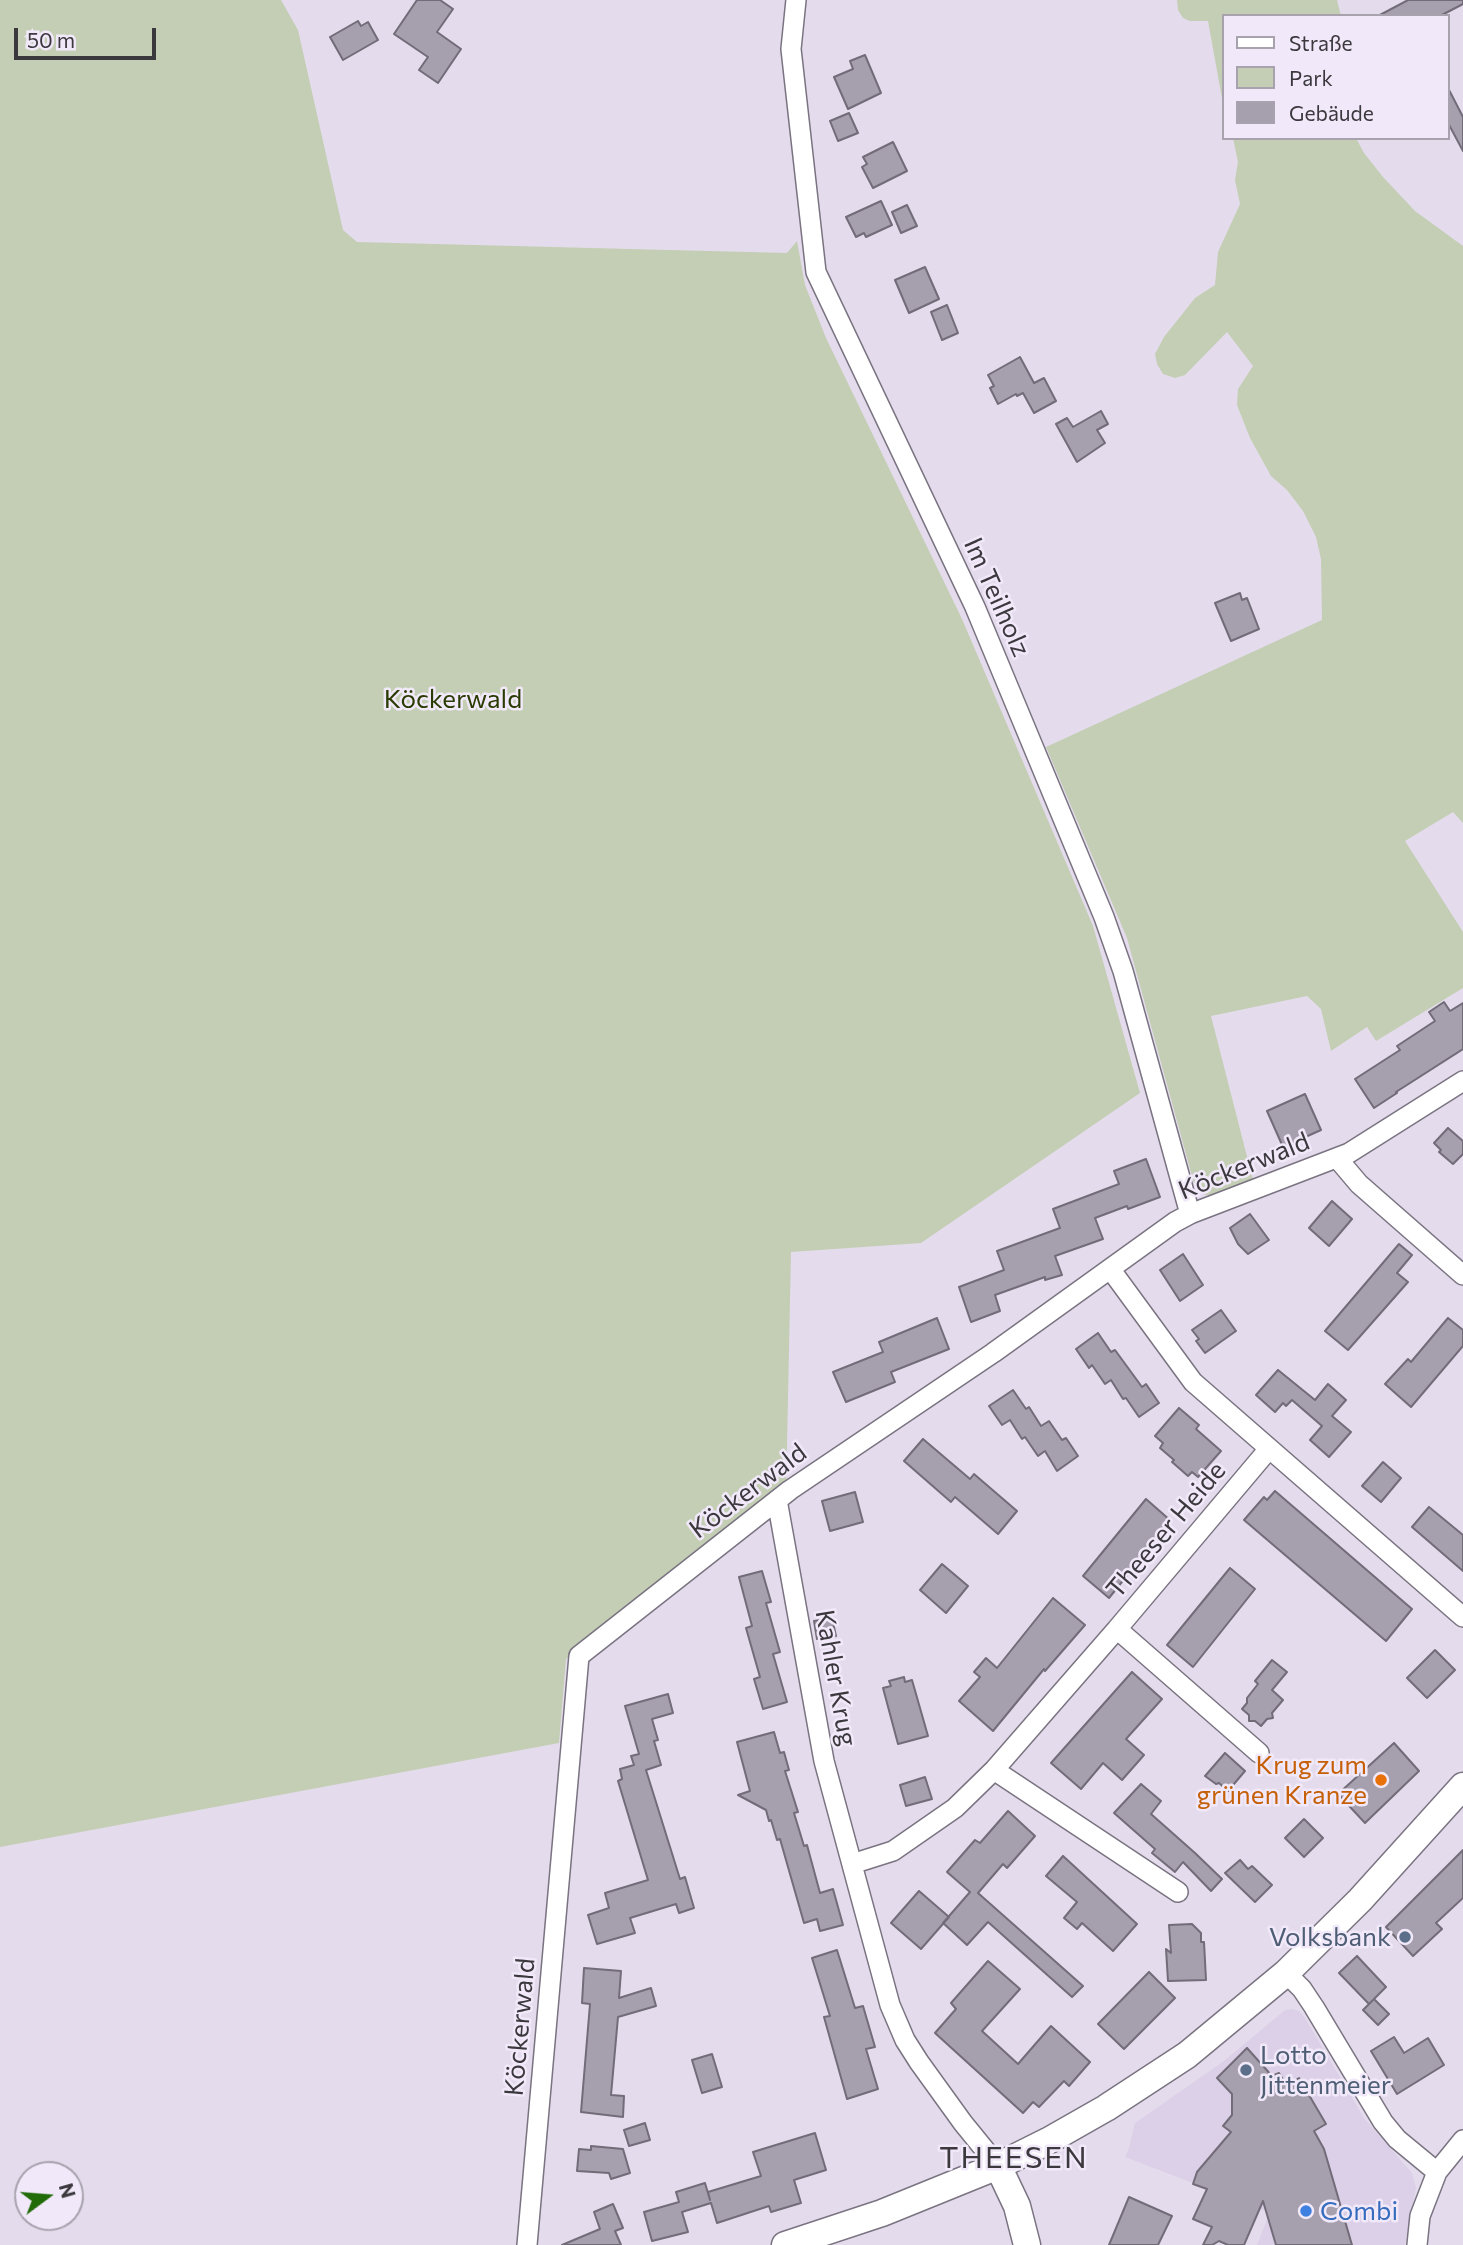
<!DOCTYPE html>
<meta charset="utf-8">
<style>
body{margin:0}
#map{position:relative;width:1463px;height:2245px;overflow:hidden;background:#e4dcec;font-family:Commissioner,sans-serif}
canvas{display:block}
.legend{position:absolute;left:1222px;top:14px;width:228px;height:126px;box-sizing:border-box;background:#f1e9f9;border:2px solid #a8a2ae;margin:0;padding:9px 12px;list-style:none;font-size:21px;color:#3b383e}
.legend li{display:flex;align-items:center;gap:14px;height:35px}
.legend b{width:35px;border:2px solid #a8a2ae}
.north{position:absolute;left:14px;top:2161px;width:70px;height:70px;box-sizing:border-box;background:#f1e9f9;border:2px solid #a8a2ae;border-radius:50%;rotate:74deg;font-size:19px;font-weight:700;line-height:28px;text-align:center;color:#3b383e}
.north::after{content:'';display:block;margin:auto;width:24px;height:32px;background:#216b09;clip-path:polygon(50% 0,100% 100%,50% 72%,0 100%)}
.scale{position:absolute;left:14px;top:28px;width:142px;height:32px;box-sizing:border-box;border:4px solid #3b383e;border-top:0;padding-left:9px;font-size:21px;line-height:24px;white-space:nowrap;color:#3b383e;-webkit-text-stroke:5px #f1e9f9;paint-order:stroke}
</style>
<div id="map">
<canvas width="1463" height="2245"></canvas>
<ul class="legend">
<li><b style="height:9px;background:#fff"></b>Straße</li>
<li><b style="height:19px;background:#c3ceb4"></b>Park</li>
<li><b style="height:19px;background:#a69fae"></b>Gebäude</li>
</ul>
<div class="north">N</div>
<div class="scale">50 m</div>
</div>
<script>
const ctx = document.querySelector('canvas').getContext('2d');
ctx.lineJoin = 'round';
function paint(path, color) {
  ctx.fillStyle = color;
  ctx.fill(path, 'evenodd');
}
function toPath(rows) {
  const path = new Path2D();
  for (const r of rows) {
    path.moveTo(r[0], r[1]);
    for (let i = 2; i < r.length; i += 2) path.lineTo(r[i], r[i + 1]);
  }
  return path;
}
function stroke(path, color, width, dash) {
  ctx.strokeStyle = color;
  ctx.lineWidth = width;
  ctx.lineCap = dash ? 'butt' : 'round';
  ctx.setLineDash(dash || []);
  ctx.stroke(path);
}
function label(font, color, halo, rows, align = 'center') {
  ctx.font = font + ' Commissioner,sans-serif';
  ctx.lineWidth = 5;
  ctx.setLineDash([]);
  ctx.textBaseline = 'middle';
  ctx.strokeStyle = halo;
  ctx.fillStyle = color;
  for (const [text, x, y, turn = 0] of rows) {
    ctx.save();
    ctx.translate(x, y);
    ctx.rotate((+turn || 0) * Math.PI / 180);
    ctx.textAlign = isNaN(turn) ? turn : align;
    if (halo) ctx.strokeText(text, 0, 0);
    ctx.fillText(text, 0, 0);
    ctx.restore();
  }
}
paint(toPath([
 [1292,2009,1299,2011,1305,2018,1364,2118,1412,2173,1416,2188,1405,2245,1257,2245,1268,2217,1266,2211,1125,2157,1129,2148,1135,2123,1224,2061,1285,2010]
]), '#dbd0e7');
paint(toPath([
 [0,0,281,0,298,30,343,230,357,242,787,253,797,241,805,285,826,338,962,619,1093,926,1140,1093,921,1243,791,1252,786,1493,566,1659,559,1743,0,1847],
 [1177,0,1337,0,1341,16,1223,16,1223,104,1208,21,1190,21,1183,18,1178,10],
 [1233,138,1356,138,1364,153,1383,177,1415,211,1463,246,1463,823,1453,812,1405,841,1463,932,1463,988,1376,1041,1367,1027,1331,1051,1321,1009,1307,996,1211,1016,1253,1180,1213,1195,1205,1195,1199,1192,1195,1187,1127,938,1046,747,1322,620,1321,559,1316,537,1303,511,1287,490,1271,476,1250,438,1237,405,1238,389,1253,366,1227,332,1185,375,1175,378,1163,374,1157,364,1155,354,1164,337,1195,298,1215,285,1218,252,1240,204,1235,180,1238,162]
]), '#c3ceb4');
const building = toPath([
 [417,0,440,0,453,9,437,32,461,49,438,83,419,70,428,57,394,34,417,0],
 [1408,0,1463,0,1463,4,1440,16,1378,16,1408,0],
 [358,21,361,26,368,22,378,40,343,60,330,37,358,21],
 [865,55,881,93,848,109,834,77,853,69,850,61,865,55],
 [1447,86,1463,117,1463,151,1447,121,1447,86],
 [849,113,858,133,838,141,830,121,849,113],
 [893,142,907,171,873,188,862,167,867,164,863,157,893,142],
 [881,201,892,225,866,237,864,233,856,237,846,217,881,201],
 [907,205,917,226,901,233,892,212,907,205],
 [925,267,939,299,909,313,895,280,925,267],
 [947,305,958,333,942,340,931,312,947,305],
 [1020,357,1034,383,1044,378,1056,401,1034,413,1023,393,1017,396,1016,394,998,404,990,388,994,386,988,375,1020,357],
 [1101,411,1108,424,1097,430,1105,443,1077,462,1056,424,1067,418,1073,427,1101,411],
 [1240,593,1242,600,1247,598,1259,629,1231,641,1215,603,1240,593],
 [1444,1002,1450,1011,1463,1003,1463,1049,1396,1092,1397,1093,1374,1108,1355,1079,1400,1050,1397,1046,1435,1021,1429,1012,1444,1002],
 [1305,1094,1321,1130,1283,1147,1267,1111,1305,1094],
 [1448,1128,1463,1141,1463,1154,1453,1164,1439,1152,1441,1150,1434,1143,1448,1128],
 [1146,1159,1160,1197,1128,1209,1127,1206,1095,1218,1103,1239,1055,1256,1062,1275,1045,1280,1045,1277,995,1295,1000,1311,971,1322,959,1287,1004,1270,997,1251,1060,1228,1053,1209,1119,1184,1114,1171,1146,1159],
 [1332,1201,1352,1219,1329,1246,1309,1228,1332,1201],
 [1250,1214,1269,1240,1248,1254,1238,1244,1230,1228,1250,1214],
 [1399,1244,1412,1255,1397,1273,1408,1282,1348,1350,1325,1331,1399,1244],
 [1183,1254,1203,1285,1180,1301,1160,1270,1183,1254],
 [1221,1310,1236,1331,1205,1353,1196,1341,1199,1339,1192,1330,1221,1310],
 [937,1318,949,1349,891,1372,895,1382,846,1402,833,1372,883,1352,879,1342,937,1318],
 [1448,1318,1463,1330,1463,1346,1411,1407,1385,1384,1408,1359,1411,1362,1448,1318],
 [1098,1333,1111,1352,1115,1350,1142,1387,1146,1384,1159,1403,1139,1417,1126,1398,1123,1399,1111,1380,1105,1384,1092,1365,1089,1368,1076,1349,1098,1333],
 [1278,1370,1315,1400,1328,1384,1346,1400,1332,1416,1351,1432,1329,1457,1310,1440,1322,1426,1292,1400,1286,1406,1283,1403,1275,1412,1256,1395,1278,1370],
 [1013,1390,1026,1409,1029,1407,1041,1426,1049,1421,1062,1440,1066,1438,1078,1456,1057,1471,1045,1451,1038,1456,1025,1437,1022,1439,1010,1420,1002,1425,989,1406,1013,1390],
 [1179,1408,1199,1425,1196,1429,1221,1451,1198,1477,1192,1472,1188,1476,1172,1462,1174,1460,1160,1448,1163,1443,1155,1436,1179,1408],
 [923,1439,970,1479,974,1474,1017,1511,998,1534,955,1497,951,1502,904,1461,923,1439],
 [1383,1462,1401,1478,1381,1502,1362,1486,1383,1462],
 [1275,1491,1412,1609,1386,1641,1244,1520,1264,1497,1267,1500,1275,1491],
 [855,1492,863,1522,830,1531,822,1501,855,1492],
 [1146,1499,1171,1521,1109,1598,1083,1576,1146,1499],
 [1429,1507,1463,1535,1463,1571,1412,1527,1429,1507],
 [942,1564,968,1586,946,1613,920,1590,942,1564],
 [1230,1568,1255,1589,1193,1667,1167,1645,1230,1568],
 [762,1571,771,1602,766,1603,780,1652,773,1654,787,1702,763,1709,754,1679,760,1677,746,1628,752,1626,739,1577,762,1571],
 [1053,1598,1085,1625,1045,1671,1044,1669,993,1731,959,1701,980,1677,974,1672,986,1658,997,1668,1053,1598],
 [832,1618,836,1636,817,1639,814,1621,832,1618],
 [1435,1650,1455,1670,1427,1698,1407,1678,1435,1650],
 [1272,1660,1287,1672,1272,1690,1283,1700,1272,1713,1273,1718,1267,1719,1261,1726,1255,1721,1249,1721,1249,1715,1242,1709,1247,1703,1247,1698,1258,1684,1255,1681,1272,1660],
 [1132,1672,1162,1699,1126,1739,1144,1755,1122,1780,1103,1763,1081,1789,1051,1763,1132,1672],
 [904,1677,905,1682,912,1680,928,1736,898,1744,883,1688,891,1686,889,1681,904,1677],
 [668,1694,673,1713,652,1719,658,1740,654,1741,661,1765,646,1770,680,1879,685,1877,694,1908,679,1913,676,1904,630,1918,635,1933,597,1944,588,1915,609,1908,605,1893,648,1880,618,1781,622,1779,620,1769,634,1765,631,1756,639,1754,625,1706,668,1694],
 [774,1732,780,1753,784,1752,789,1770,785,1771,798,1812,794,1813,804,1846,807,1845,820,1893,833,1889,843,1925,820,1931,817,1919,804,1923,780,1839,777,1840,771,1820,769,1821,766,1810,738,1795,750,1791,737,1742,774,1732],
 [1394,1743,1419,1771,1365,1823,1338,1794,1394,1743],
 [1225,1753,1245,1771,1228,1791,1219,1783,1216,1784,1205,1776,1225,1753],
 [925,1777,932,1799,906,1806,900,1785,925,1777],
 [1141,1784,1161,1801,1151,1814,1195,1853,1222,1879,1211,1891,1183,1862,1175,1872,1152,1853,1155,1849,1114,1813,1141,1784],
 [1008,1811,1035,1836,1007,1868,1003,1864,978,1893,1083,1986,1072,1997,988,1922,967,1945,943,1923,970,1892,947,1872,975,1840,980,1843,1008,1811],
 [1304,1819,1323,1838,1304,1857,1285,1838,1304,1819],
 [1463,1850,1463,1898,1436,1923,1442,1929,1413,1956,1386,1927,1463,1850],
 [1063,1856,1137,1924,1113,1951,1082,1923,1077,1929,1064,1918,1077,1902,1046,1876,1063,1856],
 [1240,1860,1248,1869,1252,1866,1272,1885,1255,1902,1225,1873,1240,1860],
 [919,1891,949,1917,921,1949,891,1923,919,1891],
 [1192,1924,1201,1933,1201,1942,1204,1942,1206,1980,1168,1981,1166,1949,1171,1953,1169,1925,1192,1924],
 [837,1950,855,2008,863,2006,875,2047,866,2049,878,2089,847,2099,824,2017,830,2016,812,1958,837,1950],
 [1357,1956,1386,1987,1374,1999,1389,2014,1378,2025,1363,2010,1373,2000,1369,2004,1339,1973,1357,1956],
 [988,1961,1020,1989,982,2031,1018,2064,1051,2026,1090,2062,1069,2086,1064,2081,1039,2107,1033,2102,1023,2113,935,2033,956,2009,951,2003,988,1961],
 [584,1968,621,1971,619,1998,651,1988,656,2006,618,2017,611,2095,624,2096,623,2117,581,2112,590,2004,582,2003,584,1968],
 [1149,1972,1175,1998,1124,2049,1098,2024,1149,1972],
 [1394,2037,1404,2053,1428,2038,1444,2065,1397,2094,1371,2051,1394,2037],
 [1247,2048,1272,2076,1279,2073,1287,2086,1299,2078,1326,2124,1314,2131,1324,2149,1352,2245,1276,2245,1263,2201,1244,2245,1228,2245,1219,2241,1212,2245,1203,2245,1212,2227,1193,2219,1207,2189,1193,2184,1197,2172,1231,2132,1223,2126,1232,2115,1232,2094,1217,2078,1247,2048],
 [712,2054,722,2087,702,2093,692,2060,712,2054],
 [645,2123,650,2140,629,2146,624,2130,645,2123],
 [815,2133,826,2170,794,2180,801,2203,771,2212,769,2206,717,2223,711,2203,682,2212,688,2232,652,2241,644,2212,679,2202,676,2192,705,2183,710,2200,708,2192,761,2176,753,2152,815,2133],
 [591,2146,623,2149,630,2173,611,2179,609,2173,577,2171,579,2149,591,2150,591,2146],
 [1129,2197,1172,2216,1158,2245,1109,2245,1129,2197],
 [613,2204,623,2228,615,2231,621,2245,562,2245,600,2229,594,2212,613,2204]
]);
paint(building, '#a69fae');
stroke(building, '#726b78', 2);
const street = toPath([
 [796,0,791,49,816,272,975,607,1104,917,1123,971,1190,1214],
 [1337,1158,1359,1184,1463,1275],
 [1111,1270,1193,1382,1463,1617],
 [777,1500,824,1761,890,2005,905,2040,919,2062,963,2123,998,2166],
 [1259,1753,1117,1629,1268,1450],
 [994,1770,1178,1892],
 [852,1864,893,1851,955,1808,994,1770,1117,1629],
 [1286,1973,1302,1989,1314,2007,1383,2122,1397,2139,1437,2172],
 [527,2245,579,1656,790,1490,993,1353,1175,1222,1190,1214,1349,1153,1463,1081],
 [1417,2245,1420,2216,1437,2172,1463,2140]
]);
const secondary = toPath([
 [998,2166,1017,2206,1027,2245],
 [785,2245,882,2213,998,2166,1048,2141,1106,2108,1187,2055,1286,1973,1360,1900,1463,1786]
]);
stroke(street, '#7a7381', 22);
stroke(secondary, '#7a7381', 29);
stroke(street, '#fff', 19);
stroke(secondary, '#fff', 26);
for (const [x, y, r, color] of [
 [1381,1780,7,"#e8710a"],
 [1405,1937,7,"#5c6f8a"],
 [1246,2070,7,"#5c6f8a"],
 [1306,2211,7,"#3f7fe0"]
]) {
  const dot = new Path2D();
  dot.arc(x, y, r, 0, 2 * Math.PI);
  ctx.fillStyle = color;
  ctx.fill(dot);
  stroke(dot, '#f1e9f9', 2.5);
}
label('26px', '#3b383e', '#f1e9f9', [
 ["Im Teilholz",997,597,66],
 ["Köckerwald",1244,1166,-22],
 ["Köckerwald",748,1491,-37],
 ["Theeser Heide",1166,1530,-50],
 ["Kahler Krug",836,1678,80],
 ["Köckerwald",520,2027,-85]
]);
label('26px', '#2b3c03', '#f1e9f9', [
 ["Köckerwald",453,699]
]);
label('26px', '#c56008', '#f1e9f9', [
 ["Krug zum",1367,1765],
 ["grünen Kranze",1367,1795]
], 'right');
label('26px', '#4e5e75', '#f1e9f9', [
 ["Volksbank",1391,1937],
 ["Lotto",1260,2055,"left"],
 ["Jittenmeier",1260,2085,"left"]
], 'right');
label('26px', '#366cbe', '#f1e9f9', [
 ["Combi",1320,2211]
], 'left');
ctx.letterSpacing = '2px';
label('30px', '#3b383e', '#f1e9f9', [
 ["THEESEN",1014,2158]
]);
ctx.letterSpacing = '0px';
</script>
